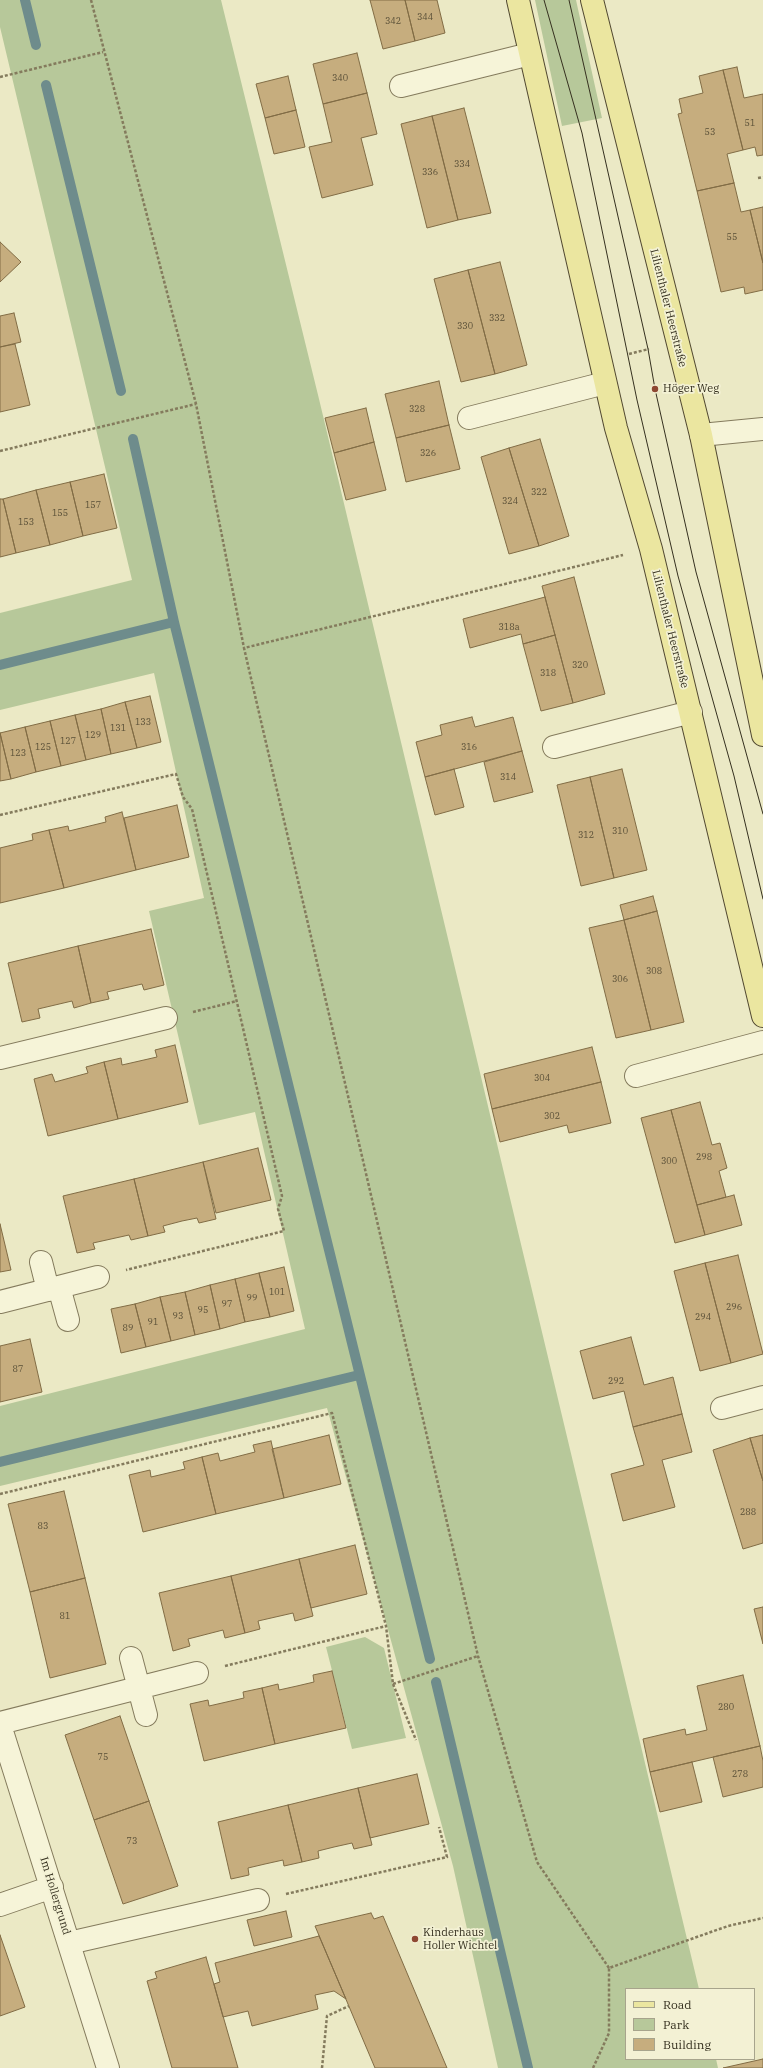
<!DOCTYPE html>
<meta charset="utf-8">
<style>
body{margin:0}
#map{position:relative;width:763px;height:2068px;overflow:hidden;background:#ebe9c5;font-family:"IBM Plex Serif",serif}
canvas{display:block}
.legend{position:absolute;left:625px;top:1988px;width:130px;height:72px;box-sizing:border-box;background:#f3f1d4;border:1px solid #a7a48c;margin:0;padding:5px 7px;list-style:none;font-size:12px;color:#35301f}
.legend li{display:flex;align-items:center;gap:8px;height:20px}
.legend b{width:20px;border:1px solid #a7a48c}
</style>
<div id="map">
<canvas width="763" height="2068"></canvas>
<ul class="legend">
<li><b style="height:5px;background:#ebe6a0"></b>Road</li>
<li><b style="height:11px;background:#b7c89a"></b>Park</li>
<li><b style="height:11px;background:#c6ad7e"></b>Building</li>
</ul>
</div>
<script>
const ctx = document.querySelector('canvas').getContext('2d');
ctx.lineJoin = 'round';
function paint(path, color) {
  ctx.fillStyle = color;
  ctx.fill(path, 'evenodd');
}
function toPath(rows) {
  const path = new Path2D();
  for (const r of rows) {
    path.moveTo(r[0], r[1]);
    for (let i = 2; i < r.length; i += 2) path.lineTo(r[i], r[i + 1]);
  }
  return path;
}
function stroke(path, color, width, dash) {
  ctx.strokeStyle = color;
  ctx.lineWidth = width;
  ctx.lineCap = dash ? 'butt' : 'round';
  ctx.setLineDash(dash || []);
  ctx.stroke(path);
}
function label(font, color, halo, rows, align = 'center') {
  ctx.font = font + ' "IBM Plex Serif",serif';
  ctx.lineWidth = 3.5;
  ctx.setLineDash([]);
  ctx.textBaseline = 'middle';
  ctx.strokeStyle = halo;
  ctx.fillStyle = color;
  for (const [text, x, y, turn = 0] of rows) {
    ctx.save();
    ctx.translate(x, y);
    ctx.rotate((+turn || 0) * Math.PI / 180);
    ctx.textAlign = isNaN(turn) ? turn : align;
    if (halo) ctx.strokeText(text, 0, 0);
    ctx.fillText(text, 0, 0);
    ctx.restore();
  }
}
paint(toPath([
 [0,0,221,0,319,399,699,1989,626,1989,626,2059,716,2059,718,2068,498,2068,453,1866,327,1408,0,1486,0,1406,305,1329,255,1112,199,1125,149,911,204,898,154,673,0,710,0,613,132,580,0,27],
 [535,0,576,0,602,118,562,126],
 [365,1637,384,1648,406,1738,352,1749,326,1647]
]), '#b7c89a');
stroke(toPath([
 [25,0,36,45],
 [46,85,121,391],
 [133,439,174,622,430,1659],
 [0,665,174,622],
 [0,1462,359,1375],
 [436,1682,528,2068]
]), '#6e8c8c', 10);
const building = toPath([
 [370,0,405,0,415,41,383,49,370,0],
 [405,0,437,0,445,33,415,41,405,0],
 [357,53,367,93,323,104,313,64,357,53],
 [737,67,744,98,763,94,763,155,757,156,755,147,743,150,723,70,737,67],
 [723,70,743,150,727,154,734,183,697,191,678,114,682,113,679,99,703,93,699,76,723,70],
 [288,76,296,110,265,118,256,84,288,76],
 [367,93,377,134,361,138,373,185,322,198,309,147,332,142,323,104,367,93],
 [464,108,491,213,458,220,432,116,464,108],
 [296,110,305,147,274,154,265,118,296,110],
 [432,116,458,220,427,228,401,124,432,116],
 [734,183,741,212,750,210,763,263,763,290,745,294,744,287,721,292,697,191,734,183],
 [763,207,763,263,750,210,763,207],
 [0,242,21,262,0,282,0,242],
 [500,262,527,365,495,374,468,270,500,262],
 [468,270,495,374,461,382,434,279,468,270],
 [14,313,21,342,0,347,0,316,14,313],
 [15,344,30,405,0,412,0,347,15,344],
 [439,381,449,425,396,438,385,394,439,381],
 [366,408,374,442,334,453,325,418,366,408],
 [449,425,460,469,406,482,396,438,449,425],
 [540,439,569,536,539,546,509,448,540,439],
 [374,442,386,490,346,500,334,453,374,442],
 [509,448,539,546,509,554,481,457,509,448],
 [104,474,117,528,83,536,70,482,104,474],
 [70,482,83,536,50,545,36,490,70,482],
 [36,490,50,545,16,553,3,499,36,490],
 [0,499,3,499,16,553,0,557,0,499],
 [574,577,605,694,573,703,542,586,574,577],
 [545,597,555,635,523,644,521,634,470,648,463,619,545,597],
 [555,635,573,703,541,711,523,644,555,635],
 [150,696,161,742,137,748,125,702,150,696],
 [125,702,137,748,111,754,101,709,125,702],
 [101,709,111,754,86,760,75,715,101,709],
 [75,715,86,760,61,766,50,721,75,715],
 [472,717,475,727,513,717,522,751,425,777,416,742,442,735,440,725,472,717],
 [50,721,61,766,36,772,25,727,50,721],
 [25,727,36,772,11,779,0,733,25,727],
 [0,733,11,779,0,781,0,733],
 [522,751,533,792,494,802,484,762,522,751],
 [454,769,464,807,435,815,425,777,454,769],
 [622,769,647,870,614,878,590,777,622,769],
 [590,777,614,878,581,886,557,785,590,777],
 [177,805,189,857,136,870,124,818,177,805],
 [122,812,136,870,64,888,49,830,68,826,69,831,106,822,105,817,122,812],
 [49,830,64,888,0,903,0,848,33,840,32,834,49,830],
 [653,896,657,911,624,920,620,905,653,896],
 [657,911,684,1022,651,1030,624,920,657,911],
 [624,920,651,1030,616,1038,589,928,624,920],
 [151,929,164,985,144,990,142,984,107,992,109,999,91,1003,78,946,151,929],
 [78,946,91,1003,74,1008,72,1001,38,1009,40,1018,22,1022,8,963,78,946],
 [175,1045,188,1102,118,1119,104,1062,121,1058,122,1065,157,1057,155,1050,175,1045],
 [592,1047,601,1082,492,1109,484,1074,592,1047],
 [104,1062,118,1119,48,1136,34,1079,52,1074,55,1082,88,1073,86,1067,104,1062],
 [601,1082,611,1123,569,1133,567,1125,500,1142,492,1109,601,1082],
 [700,1102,712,1145,720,1143,727,1168,719,1171,726,1197,697,1205,671,1110,700,1102],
 [671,1110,705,1235,675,1243,641,1118,671,1110],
 [258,1148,271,1200,216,1213,203,1162,258,1148],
 [203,1162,216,1219,199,1223,197,1218,182,1221,163,1226,165,1232,148,1236,134,1179,203,1162],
 [134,1179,148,1236,131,1240,129,1235,93,1243,95,1249,77,1253,63,1196,134,1179],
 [734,1195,742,1225,705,1235,697,1205,734,1195],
 [0,1224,11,1270,0,1272,0,1224],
 [738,1255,763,1354,731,1363,705,1263,738,1255],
 [705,1263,731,1363,700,1371,674,1271,705,1263],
 [284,1267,294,1311,270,1317,259,1273,284,1267],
 [259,1273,270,1317,245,1322,235,1279,259,1273],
 [235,1279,245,1322,220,1329,210,1285,235,1279],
 [210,1285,220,1329,195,1335,185,1292,210,1285],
 [185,1292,195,1335,171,1341,160,1297,185,1292],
 [160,1297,171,1341,146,1347,135,1304,160,1297],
 [135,1304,146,1347,121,1353,111,1309,135,1304],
 [631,1337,644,1385,673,1377,682,1414,633,1427,624,1391,593,1399,580,1351,631,1337],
 [30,1339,42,1392,0,1402,0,1346,30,1339],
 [682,1414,692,1452,662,1460,675,1507,623,1521,611,1474,644,1465,633,1427,682,1414],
 [329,1435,341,1484,284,1498,272,1449,329,1435],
 [763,1435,763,1481,750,1438,763,1435],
 [750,1438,763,1481,763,1543,743,1549,713,1450,750,1438],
 [271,1441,284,1498,216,1514,202,1457,218,1453,220,1461,255,1452,253,1445,271,1441],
 [202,1457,216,1514,143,1532,129,1475,150,1470,151,1477,185,1469,183,1462,202,1457],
 [64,1491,85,1578,30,1592,8,1504,64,1491],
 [355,1545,367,1594,311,1608,299,1559,355,1545],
 [299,1559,313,1616,295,1621,293,1613,258,1621,260,1629,245,1633,231,1576,299,1559],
 [231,1576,245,1633,225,1638,223,1630,188,1639,190,1646,173,1651,159,1593,231,1576],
 [85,1578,106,1664,50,1678,30,1592,85,1578],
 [763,1607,763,1644,754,1609,763,1607],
 [332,1671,346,1728,275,1744,262,1688,278,1684,279,1690,297,1686,314,1682,313,1675,332,1671],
 [743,1675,760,1746,650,1772,643,1739,685,1729,686,1735,707,1730,697,1686,743,1675],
 [262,1688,275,1744,204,1761,190,1704,208,1700,209,1706,244,1698,243,1692,262,1688],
 [120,1716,149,1801,94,1820,65,1735,120,1716],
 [760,1746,763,1761,763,1787,723,1797,713,1757,760,1746],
 [692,1762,702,1802,660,1812,650,1772,692,1762],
 [417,1774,429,1824,370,1838,358,1788,417,1774],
 [358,1788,372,1845,354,1849,352,1843,334,1847,318,1851,319,1858,302,1862,288,1805,358,1788],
 [149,1801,178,1886,123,1904,94,1820,149,1801],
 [288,1805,302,1862,284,1866,283,1860,265,1864,248,1868,249,1875,231,1879,218,1822,288,1805],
 [286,1911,292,1937,254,1946,247,1920,286,1911],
 [371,1913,374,1919,383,1916,447,2068,375,2068,315,1926,371,1913],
 [0,1935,25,2007,0,2016,0,1935],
 [319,1936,346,1999,334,1991,315,1995,318,2009,252,2026,248,2011,223,2017,214,1984,220,1982,215,1963,319,1936],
 [206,1957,238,2068,172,2068,147,1981,157,1978,155,1972,206,1957],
 [763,2059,763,2068,723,2068,763,2059]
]);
paint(building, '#c6ad7e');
stroke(building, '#816c45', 1);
const minor = toPath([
 [401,86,530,54],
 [469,418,605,383],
 [701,435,763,429],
 [554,747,691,712],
 [0,1058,166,1018],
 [636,1076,763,1042],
 [41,1262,48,1290],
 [59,1287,68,1320],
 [0,1302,98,1277],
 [722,1408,763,1397],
 [131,1658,146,1715],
 [0,1723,197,1673],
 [0,1725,108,2068],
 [0,1905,52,1887],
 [69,1943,258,1900]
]);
const major = toPath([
 [518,0,616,428,651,549,763,1016],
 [592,0,701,435,763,735]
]);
stroke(minor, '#847b5d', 24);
stroke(major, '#524931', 24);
stroke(toPath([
 [91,0,196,404,244,648],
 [0,77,103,52],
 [758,178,763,177],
 [629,354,649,349],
 [0,451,196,404],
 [0,815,176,774,183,797,192,809,282,1196,278,1209,284,1231,126,1270],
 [193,1012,237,1001],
 [0,1494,332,1413,386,1626,393,1684,416,1740],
 [225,1666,386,1626],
 [393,1684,478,1656],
 [286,1894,447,1857,439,1827],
 [609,1968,537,1862,478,1656,244,648,623,555],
 [322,2068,327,2016,349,2006],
 [593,2068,609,2033,609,1968,728,1926,763,1918]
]), '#847b5d', 2.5, [3, 2]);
stroke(minor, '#f6f4d8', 22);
stroke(major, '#ebe6a0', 22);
stroke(toPath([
 [544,0,582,133,637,400,678,576,734,776,763,899],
 [569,0,648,349,655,389,696,572,763,814]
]), '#35301f', 1);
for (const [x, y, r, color] of [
 [655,389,4,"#8e4832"],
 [415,1939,4,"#8e4832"]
]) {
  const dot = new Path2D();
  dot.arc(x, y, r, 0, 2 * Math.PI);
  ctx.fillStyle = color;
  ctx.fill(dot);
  stroke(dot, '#f3f1d4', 1.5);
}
label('9px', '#594f37', null, [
 ["344",425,17],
 ["342",393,21],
 ["340",340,78],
 ["51",750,123],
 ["53",710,132],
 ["334",462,164],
 ["336",430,172],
 ["55",732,237],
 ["332",497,318],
 ["330",465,326],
 ["328",417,409],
 ["326",428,453],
 ["322",539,492],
 ["324",510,501],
 ["157",93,505],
 ["155",60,513],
 ["153",26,522],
 ["318a",509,627],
 ["320",580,665],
 ["318",548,673],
 ["133",143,722],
 ["131",118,728],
 ["129",93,735],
 ["127",68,741],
 ["125",43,747],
 ["316",469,747],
 ["123",18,753],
 ["314",508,777],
 ["310",620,831],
 ["312",586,835],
 ["308",654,971],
 ["306",620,979],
 ["304",542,1078],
 ["302",552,1116],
 ["298",704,1157],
 ["300",669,1161],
 ["101",277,1292],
 ["99",252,1298],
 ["97",227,1304],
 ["296",734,1307],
 ["95",203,1310],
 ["93",178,1316],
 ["294",703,1317],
 ["91",153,1322],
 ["89",128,1328],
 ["87",18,1369],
 ["292",616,1381],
 ["288",748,1512],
 ["83",43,1526],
 ["81",65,1616],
 ["280",726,1707],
 ["75",103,1757],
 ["278",740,1774],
 ["73",132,1841]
]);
label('11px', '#35301f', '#f3f1d4', [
 ["Lilienthaler Heerstraße",668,308,76],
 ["Lilienthaler Heerstraße",670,629,76],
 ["Im Hollergrund",55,1896,73]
]);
label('11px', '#35301f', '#f3f1d4', [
 ["Höger Weg",663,389],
 ["Kinderhaus",423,1933],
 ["Holler Wichtel",423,1946]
], 'left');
</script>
